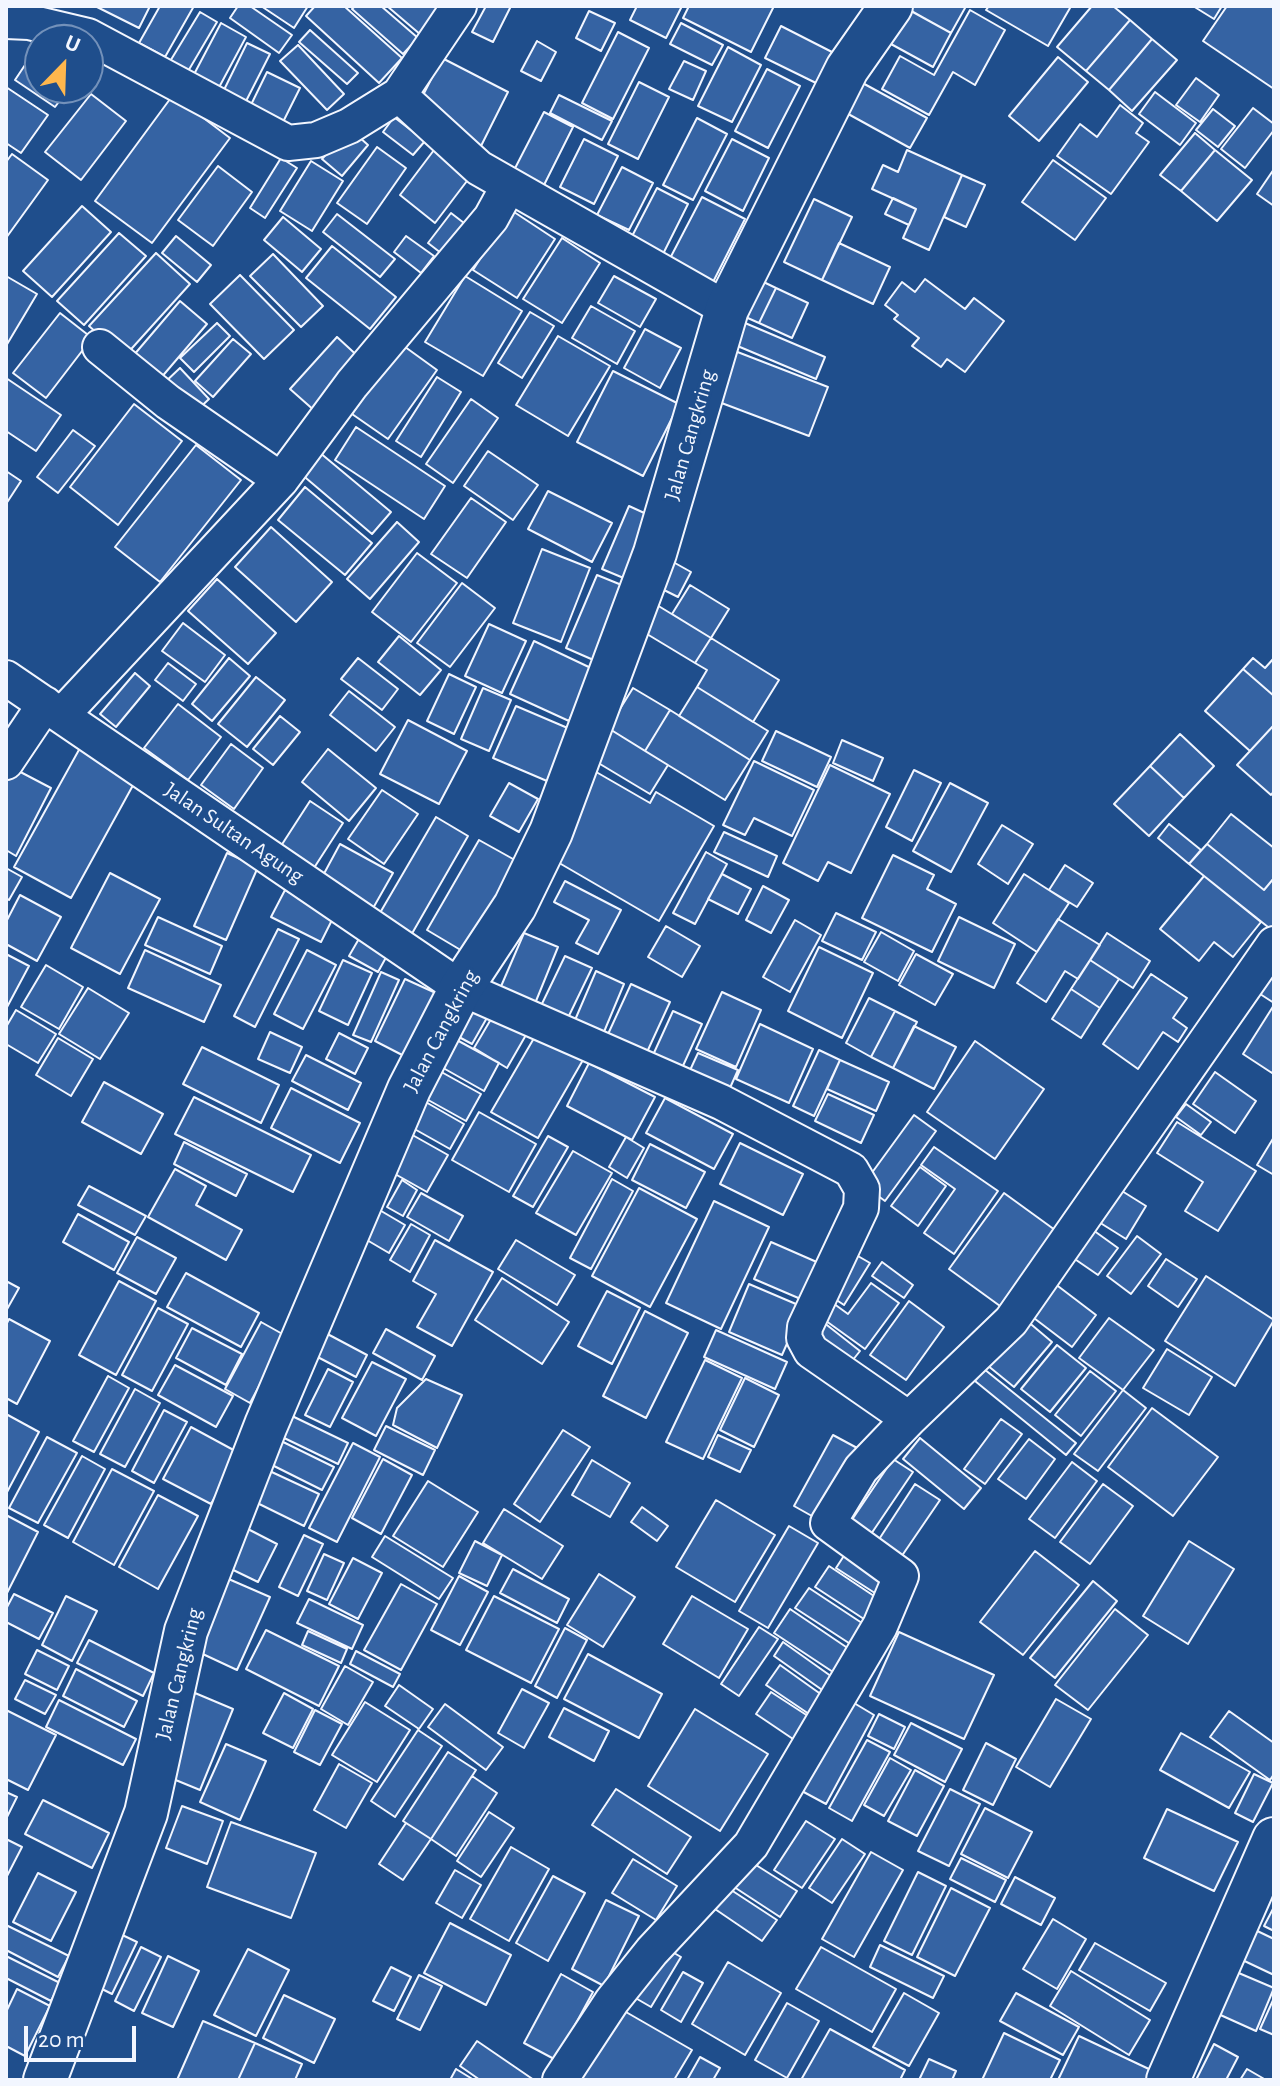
<!DOCTYPE html>
<style>
body{margin:0}
#map{position:relative;width:1280px;height:2086px;overflow:hidden;background:#1f4e8c;font-family:"Alegreya Sans",sans-serif}
canvas{display:block}
.frame{position:absolute;inset:0;border:8px solid #f2f6ff;pointer-events:none}
.north{position:absolute;left:24px;top:24px;width:80px;height:80px;box-sizing:border-box;background:#1f4e8c;border:2px solid #7391ba;border-radius:50%;rotate:23deg;font-size:22px;font-weight:700;line-height:32px;text-align:center;color:#f2f6ff}
.north::after{content:'';display:block;margin:auto;width:28px;height:36px;background:#ffb74d;clip-path:polygon(50% 0,100% 100%,50% 72%,0 100%)}
.scale{position:absolute;left:24px;top:2026px;width:112px;height:36px;box-sizing:border-box;border:4px solid #f2f6ff;border-top:0;padding-left:10px;font-size:24px;line-height:28px;white-space:nowrap;color:#f2f6ff;-webkit-text-stroke:6px #1f4e8c;paint-order:stroke}
</style>
<div id="map">
<canvas width="1280" height="2086"></canvas>
<div class="frame"></div>
<div class="north">U</div>
<div class="scale">20 m</div>
</div>
<script>
const ctx = document.querySelector('canvas').getContext('2d');
ctx.lineJoin = 'round';
function paint(path, color) {
  ctx.fillStyle = color;
  ctx.fill(path, 'evenodd');
}
function toPath(rows) {
  const path = new Path2D();
  for (const r of rows) {
    path.moveTo(r[0], r[1]);
    for (let i = 2; i < r.length; i += 2) path.lineTo(r[i], r[i + 1]);
  }
  return path;
}
function stroke(path, color, width, dash) {
  ctx.strokeStyle = color;
  ctx.lineWidth = width;
  ctx.lineCap = dash ? 'butt' : 'round';
  ctx.setLineDash(dash || []);
  ctx.stroke(path);
}
function label(font, color, halo, rows, align = 'center') {
  ctx.font = font + ' "Alegreya Sans",sans-serif';
  ctx.lineWidth = 6;
  ctx.setLineDash([]);
  ctx.textBaseline = 'middle';
  ctx.strokeStyle = halo;
  ctx.fillStyle = color;
  for (const [text, x, y, turn = 0] of rows) {
    ctx.save();
    ctx.translate(x, y);
    ctx.rotate((+turn || 0) * Math.PI / 180);
    ctx.textAlign = isNaN(turn) ? turn : align;
    if (halo) ctx.strokeText(text, 0, 0);
    ctx.fillText(text, 0, 0);
    ctx.restore();
  }
}
const building = toPath([
 [95,6,150,6,139,28,95,6],
 [160,6,194,6,165,57,139,43,160,6],
 [238,6,250,6,292,35,279,53,230,18,238,6],
 [261,6,308,6,294,28,261,6],
 [315,6,344,6,402,58,379,83,306,16,315,6],
 [355,6,381,6,418,38,403,54,352,9,355,6],
 [387,6,434,6,442,13,421,35,387,6],
 [486,6,511,6,493,42,472,32,486,6],
 [637,6,682,6,666,38,630,20,637,6],
 [689,6,774,6,751,52,683,18,689,6],
 [902,6,951,33,933,67,880,38,902,6],
 [913,6,962,6,965,8,951,33,910,10,913,6],
 [989,6,1067,6,1070,8,1048,46,986,10,989,6],
 [1092,6,1113,6,1130,20,1086,71,1057,47,1092,6],
 [1193,6,1222,6,1214,19,1193,6],
 [1227,6,1274,6,1274,89,1203,41,1227,6],
 [970,10,1005,30,975,85,953,72,929,115,882,89,900,56,934,75,970,10],
 [589,11,615,23,601,51,576,38,589,11],
 [200,12,217,22,187,73,169,63,200,12],
 [1130,20,1152,39,1109,90,1086,71,1130,20],
 [221,23,246,37,216,93,191,80,221,23],
 [681,23,723,45,712,65,670,44,681,23],
 [781,26,832,52,816,83,765,58,781,26],
 [310,30,358,73,347,84,299,42,310,30],
 [618,32,649,48,613,119,582,103,618,32],
 [1152,39,1177,60,1132,111,1109,90,1152,39],
 [537,41,556,52,541,81,521,71,537,41],
 [247,43,270,54,242,109,220,98,247,43],
 [298,45,344,94,327,110,280,61,298,45],
 [728,47,761,65,732,122,698,106,728,47],
 [31,56,40,62,40,88,69,88,55,107,15,80,31,56],
 [1058,57,1088,82,1039,141,1009,116,1058,57],
 [442,58,508,92,480,148,419,103,442,58],
 [684,61,706,71,693,100,669,89,684,61],
 [767,69,800,86,768,148,735,131,767,69],
 [267,72,300,88,279,130,247,113,267,72],
 [1196,78,1219,95,1200,122,1176,105,1196,78],
 [857,80,927,118,910,148,841,110,857,80],
 [639,82,669,97,638,159,608,144,639,82],
 [6,87,48,115,21,153,6,143,6,87],
 [1155,92,1196,123,1180,145,1139,114,1155,92],
 [91,94,126,121,81,180,45,152,91,94],
 [173,95,230,138,152,243,95,201,173,95],
 [559,95,612,121,602,140,550,113,559,95],
 [1120,105,1143,123,1136,133,1149,142,1111,194,1057,156,1080,124,1097,137,1120,105],
 [1253,108,1274,124,1274,130,1245,168,1221,149,1253,108],
 [1213,109,1235,126,1218,147,1196,130,1213,109],
 [544,112,573,127,541,191,511,176,544,112],
 [394,117,425,141,413,155,383,132,394,117],
 [697,118,727,134,693,200,663,185,697,118],
 [349,128,368,145,342,176,322,159,349,128],
 [1195,133,1215,150,1181,191,1160,175,1195,133],
 [584,139,618,156,594,204,560,187,584,139],
 [732,139,769,158,743,211,705,191,732,139],
 [377,147,406,168,367,224,337,203,377,147],
 [434,150,470,177,435,223,400,195,434,150],
 [907,150,962,175,929,250,903,238,916,209,872,189,883,165,898,172,907,150],
 [1215,150,1252,180,1217,221,1181,191,1215,150],
 [12,154,48,180,6,238,6,162,12,154],
 [281,158,297,168,265,218,250,208,281,158],
 [1053,160,1106,198,1075,240,1022,202,1053,160],
 [311,161,343,181,312,231,280,211,311,161],
 [218,166,252,192,213,246,178,220,218,166],
 [622,167,653,183,629,230,597,215,622,167],
 [1274,169,1274,206,1257,194,1274,169],
 [962,175,985,185,966,227,944,217,962,175],
 [657,188,688,204,660,260,628,244,657,188],
 [702,197,745,219,710,288,666,266,702,197],
 [893,198,916,209,909,225,885,214,893,198],
 [814,199,852,217,822,280,784,262,814,199],
 [82,206,111,232,52,297,23,271,82,206],
 [511,210,555,239,517,298,473,270,511,210],
 [451,213,473,230,450,260,428,243,451,213],
 [337,214,395,259,380,277,323,232,337,214],
 [283,217,321,249,302,272,264,240,283,217],
 [119,233,146,256,84,325,57,301,119,233],
 [176,236,211,265,197,282,162,253,176,236],
 [406,236,434,256,421,273,394,252,406,236],
 [562,238,600,263,562,323,523,299,562,238],
 [839,243,890,267,873,304,822,280,839,243],
 [332,246,396,297,370,329,306,278,332,246],
 [156,253,190,284,124,357,89,326,156,253],
 [273,254,323,306,301,327,250,276,273,254],
 [240,275,294,330,264,359,210,304,240,275],
 [749,275,776,288,759,323,732,311,749,275],
 [6,276,37,294,6,346,6,276],
 [465,276,522,311,483,376,425,342,465,276],
 [614,276,656,299,640,327,598,303,614,276],
 [925,279,965,309,974,298,1004,321,965,372,947,359,941,367,912,346,919,338,894,319,898,315,885,305,902,282,915,292,925,279],
 [776,288,808,303,792,338,759,323,776,288],
 [180,301,207,324,160,379,133,356,180,301],
 [591,306,635,331,617,364,572,338,591,306],
 [530,312,554,326,522,378,498,363,530,312],
 [60,313,92,338,46,398,13,373,60,313],
 [738,320,825,357,816,379,728,342,738,320],
 [217,323,230,336,194,372,180,358,217,323],
 [645,329,681,348,660,388,624,368,645,329],
 [558,336,610,366,568,436,516,405,558,336],
 [337,337,362,360,316,412,290,389,337,337],
 [233,339,251,354,213,397,195,381,233,339],
 [401,344,437,370,388,439,352,414,401,344],
 [722,346,828,387,809,436,703,396,722,346],
 [180,368,209,399,191,416,162,385,180,368],
 [613,371,679,404,643,476,577,442,613,371],
 [437,377,461,392,421,457,396,441,437,377],
 [6,378,61,415,36,451,6,431,6,378],
 [471,399,498,418,453,483,426,464,471,399],
 [134,404,182,441,118,525,70,487,134,404],
 [356,427,445,486,424,519,335,460,356,427],
 [73,430,95,446,58,493,37,477,73,430],
 [196,445,241,480,160,582,115,547,196,445],
 [488,451,538,485,513,520,464,486,488,451],
 [319,452,391,512,372,534,300,473,319,452],
 [6,471,21,481,6,504,6,471],
 [305,487,372,543,345,575,278,520,305,487],
 [548,491,612,523,592,562,528,529,548,491],
 [471,498,506,522,467,578,431,554,471,498],
 [629,506,653,517,626,579,602,569,629,506],
 [397,522,419,542,370,599,347,579,397,522],
 [271,527,332,582,296,622,235,567,271,527],
 [542,549,590,568,561,642,513,623,542,549],
 [417,553,457,583,411,642,372,612,417,553],
 [666,558,691,572,678,597,652,584,666,558],
 [597,575,629,588,598,662,566,648,597,575],
 [217,579,276,633,248,664,188,611,217,579],
 [462,583,495,608,450,667,417,643,462,583],
 [690,585,729,609,711,638,672,614,690,585],
 [652,602,711,638,695,663,637,628,652,602],
 [183,623,225,655,205,682,162,651,183,623],
 [489,624,526,641,502,693,465,676,489,624],
 [399,636,441,670,420,695,378,662,399,636],
 [711,638,779,680,753,722,697,687,707,670,695,663,711,638],
 [534,641,593,669,569,721,510,694,534,641],
 [229,658,250,676,212,721,192,704,229,658],
 [358,658,398,689,382,710,341,679,358,658],
 [1253,658,1265,668,1274,658,1274,696,1243,669,1253,658],
 [168,663,196,684,183,701,155,680,168,663],
 [1243,669,1274,696,1274,725,1250,751,1205,711,1243,669],
 [135,673,150,686,116,727,100,714,135,673],
 [449,674,476,687,454,734,427,721,449,674],
 [256,677,285,700,247,747,218,724,256,677],
 [697,687,768,731,750,760,679,716,697,687],
 [483,688,511,700,489,751,461,739,483,688],
 [633,688,670,710,645,751,608,728,633,688],
 [349,691,395,727,376,751,330,715,349,691],
 [178,704,221,737,188,780,144,748,178,704],
 [516,706,577,732,554,784,493,758,516,706],
 [670,710,750,760,725,800,645,751,670,710],
 [280,716,300,732,273,765,253,749,280,716],
 [408,720,467,751,439,804,380,774,408,720],
 [1274,725,1274,791,1271,795,1237,765,1274,725],
 [608,728,668,765,650,794,590,758,608,728],
 [776,731,831,757,817,787,762,761,776,731],
 [1180,734,1214,766,1184,798,1150,766,1180,734],
 [842,740,883,758,873,781,833,763,842,740],
 [231,744,263,768,234,809,201,785,231,744],
 [80,748,137,778,71,898,14,867,80,748],
 [328,749,376,788,349,821,302,782,328,749],
 [754,761,814,790,792,836,754,818,745,835,723,825,754,761],
 [830,765,890,794,851,873,828,862,818,881,783,863,830,765],
 [9,766,51,788,16,856,6,850,6,772,9,766],
 [1150,766,1184,798,1149,836,1114,804,1150,766],
 [591,769,650,803,656,792,714,826,659,921,542,853,591,769],
 [914,770,941,783,912,841,886,827,914,770],
 [509,783,538,799,519,832,490,816,509,783],
 [950,783,988,803,951,872,913,851,950,783],
 [382,790,418,814,384,864,348,839,382,790],
 [310,801,343,823,312,871,279,849,310,801],
 [1231,814,1274,848,1274,878,1264,890,1207,844,1231,814],
 [436,817,468,836,410,937,377,918,436,817],
 [1169,824,1201,850,1189,864,1158,838,1169,824],
 [1002,825,1033,844,1008,884,978,864,1002,825],
 [724,832,777,856,768,877,714,852,724,832],
 [479,840,522,864,469,955,427,930,479,840],
 [340,844,393,873,372,910,320,881,340,844],
 [1207,844,1264,890,1274,878,1273,931,1189,864,1207,844],
 [706,852,727,864,695,924,673,913,706,852],
 [227,853,258,867,226,940,194,926,227,853],
 [893,855,934,875,927,889,956,904,932,952,862,918,893,855],
 [1065,865,1093,883,1077,907,1049,890,1065,865],
 [6,868,22,877,9,900,6,898,6,868],
 [110,873,160,899,120,974,71,948,110,873],
 [722,874,751,889,738,914,708,899,722,874],
 [1024,874,1069,903,1037,952,993,923,1024,874],
 [1204,876,1261,922,1233,957,1214,942,1199,961,1160,929,1204,876],
 [565,881,621,910,598,954,576,943,589,920,554,902,565,881],
 [763,886,789,900,771,933,746,920,763,886],
 [285,890,334,916,321,942,271,917,285,890],
 [20,895,61,917,37,961,6,944,6,922,20,895],
 [836,913,876,932,862,960,822,941,836,913],
 [158,917,222,946,210,974,145,945,158,917],
 [959,917,1015,944,994,988,938,961,959,917],
 [1058,919,1100,945,1078,979,1065,971,1046,1002,1017,983,1058,919],
 [795,920,821,935,790,992,763,977,795,920],
 [666,926,700,946,682,977,648,957,666,926],
 [278,929,299,939,255,1027,234,1016,278,929],
 [881,932,914,951,898,981,864,962,881,932],
 [524,933,558,947,534,1006,499,991,524,933],
 [1107,933,1150,961,1133,988,1090,960,1107,933],
 [360,937,389,952,378,972,349,956,360,937],
 [819,947,873,973,842,1038,788,1011,819,947],
 [145,950,221,985,204,1022,128,988,145,950],
 [307,950,336,965,303,1029,274,1014,307,950],
 [6,954,29,966,6,1009,6,954],
 [916,954,953,974,935,1005,899,985,916,954],
 [565,956,592,968,565,1024,538,1012,565,956],
 [343,960,372,973,348,1025,319,1011,343,960],
 [1090,960,1119,979,1100,1008,1071,989,1090,960],
 [46,965,83,987,59,1029,21,1007,46,965],
 [1274,966,1274,1003,1257,992,1274,966],
 [596,971,624,984,601,1039,572,1027,596,971],
 [381,972,399,980,371,1042,353,1035,381,972],
 [1151,974,1187,998,1173,1018,1187,1028,1178,1042,1163,1032,1138,1069,1103,1044,1151,974],
 [405,979,438,994,408,1058,375,1041,405,979],
 [631,984,670,1002,642,1063,603,1045,631,984],
 [88,988,129,1013,100,1059,59,1034,88,988],
 [1071,989,1100,1008,1081,1038,1052,1019,1071,989],
 [722,992,761,1010,736,1067,696,1049,722,992],
 [464,994,492,1009,472,1044,444,1029,464,994],
 [869,998,895,1011,871,1057,846,1043,869,998],
 [1274,1005,1274,1070,1272,1073,1243,1054,1274,1005],
 [497,1009,530,1028,507,1068,474,1048,497,1009],
 [16,1010,56,1034,38,1063,6,1044,6,1027,16,1010],
 [673,1011,702,1024,677,1079,648,1066,673,1011],
 [895,1011,917,1022,893,1068,871,1057,895,1011],
 [760,1024,813,1049,789,1103,736,1079,760,1024],
 [914,1026,956,1047,934,1089,893,1068,914,1026],
 [270,1032,302,1047,290,1073,258,1059,270,1032],
 [339,1033,368,1048,355,1074,326,1059,339,1033],
 [444,1033,499,1063,484,1091,429,1060,444,1033],
 [537,1033,583,1060,538,1138,491,1112,537,1033],
 [58,1038,93,1059,71,1096,36,1075,58,1038],
 [975,1041,1044,1089,995,1159,927,1112,975,1041],
 [202,1047,279,1085,261,1123,183,1084,202,1047],
 [819,1050,840,1060,814,1116,793,1106,819,1050],
 [698,1053,738,1070,725,1099,685,1081,698,1053],
 [306,1055,361,1083,348,1110,292,1081,306,1055],
 [840,1060,889,1082,876,1111,827,1089,840,1060],
 [589,1063,655,1097,632,1140,567,1106,589,1063],
 [427,1064,481,1094,466,1121,412,1091,427,1064],
 [1215,1072,1256,1101,1235,1133,1193,1104,1215,1072],
 [104,1082,163,1114,141,1154,82,1122,104,1082],
 [291,1088,360,1123,340,1163,271,1128,291,1088],
 [828,1094,874,1115,861,1143,815,1121,828,1094],
 [194,1097,311,1155,293,1192,175,1134,194,1097],
 [417,1097,464,1124,450,1149,402,1122,417,1097],
 [665,1098,733,1134,714,1169,646,1133,665,1098],
 [1186,1104,1211,1122,1201,1135,1176,1117,1186,1104],
 [479,1112,536,1144,509,1192,452,1160,479,1112],
 [914,1115,936,1131,885,1201,863,1185,914,1115],
 [1177,1122,1256,1171,1218,1231,1185,1211,1203,1182,1157,1153,1177,1122],
 [400,1128,448,1155,427,1192,379,1165,400,1128],
 [548,1136,568,1147,533,1207,513,1196,548,1136],
 [626,1137,644,1148,627,1178,609,1167,626,1137],
 [1274,1137,1274,1175,1257,1165,1274,1137],
 [184,1142,247,1174,236,1196,174,1164,184,1142],
 [740,1143,803,1174,783,1215,720,1184,740,1143],
 [650,1144,705,1172,686,1208,632,1180,650,1144],
 [934,1147,998,1191,954,1254,924,1233,955,1189,921,1165,934,1147],
 [573,1151,612,1173,576,1235,536,1213,573,1151],
 [920,1167,946,1186,918,1226,891,1206,920,1167],
 [175,1169,206,1186,196,1205,242,1230,226,1260,148,1217,175,1169],
 [612,1179,633,1191,591,1269,570,1258,612,1179],
 [402,1180,417,1190,403,1216,387,1207,402,1180],
 [89,1186,146,1216,135,1235,78,1205,89,1186],
 [1114,1186,1146,1206,1126,1239,1094,1219,1114,1186],
 [639,1188,697,1219,650,1307,592,1276,639,1188],
 [421,1193,463,1216,449,1241,407,1217,421,1193],
 [1004,1193,1055,1230,1000,1306,949,1269,1004,1193],
 [714,1201,769,1227,721,1329,666,1303,714,1201],
 [371,1205,405,1225,389,1253,355,1233,371,1205],
 [78,1214,129,1242,114,1270,63,1242,78,1214],
 [411,1224,430,1235,410,1272,390,1260,411,1224],
 [1086,1225,1118,1248,1098,1275,1066,1253,1086,1225],
 [1137,1236,1161,1254,1131,1294,1107,1276,1137,1236],
 [137,1237,176,1258,156,1294,117,1273,137,1237],
 [435,1240,493,1272,452,1346,417,1327,436,1294,413,1281,435,1240],
 [516,1240,575,1275,557,1305,498,1269,516,1240],
 [771,1242,819,1263,803,1300,754,1279,771,1242],
 [851,1252,870,1263,844,1305,826,1293,851,1252],
 [1166,1259,1197,1279,1178,1307,1148,1286,1166,1259],
 [882,1262,913,1285,904,1298,872,1276,882,1262],
 [186,1273,259,1313,241,1347,167,1307,186,1273],
 [1206,1276,1274,1320,1235,1386,1165,1341,1206,1276],
 [502,1278,569,1322,542,1364,475,1320,502,1278],
 [1050,1280,1096,1315,1072,1347,1026,1312,1050,1280],
 [6,1281,19,1288,6,1311,6,1281],
 [119,1281,156,1301,116,1375,79,1355,119,1281],
 [871,1283,899,1303,865,1349,815,1313,826,1298,848,1314,871,1283],
 [749,1284,803,1307,782,1355,729,1332,749,1284],
 [607,1291,640,1308,612,1364,578,1346,607,1291],
 [909,1301,944,1327,906,1380,870,1355,909,1301],
 [158,1308,188,1324,152,1391,122,1375,158,1308],
 [645,1311,688,1333,646,1418,603,1396,645,1311],
 [818,1318,860,1351,848,1366,806,1333,818,1318],
 [1109,1318,1154,1350,1123,1390,1079,1358,1109,1318],
 [9,1319,50,1341,17,1404,6,1398,6,1325,9,1319],
 [1026,1320,1052,1342,1014,1387,987,1365,1026,1320],
 [261,1322,286,1336,250,1403,225,1389,261,1322],
 [192,1328,242,1354,226,1385,176,1358,192,1328],
 [386,1329,435,1356,422,1380,373,1353,386,1329],
 [320,1330,367,1355,356,1377,308,1352,320,1330],
 [716,1330,787,1362,775,1389,704,1357,716,1330],
 [1057,1345,1086,1368,1050,1412,1021,1389,1057,1345],
 [1167,1349,1212,1377,1189,1415,1143,1388,1167,1349],
 [705,1360,742,1378,703,1459,666,1442,705,1360],
 [372,1362,406,1379,376,1436,342,1418,372,1362],
 [175,1365,233,1396,216,1427,158,1395,175,1365],
 [328,1369,353,1382,330,1427,305,1415,328,1369],
 [984,1369,1076,1443,1066,1455,975,1381,984,1369],
 [1090,1371,1116,1391,1081,1436,1055,1415,1090,1371],
 [108,1376,129,1388,94,1452,73,1441,108,1376],
 [745,1378,779,1395,754,1447,720,1430,745,1378],
 [426,1379,462,1395,437,1448,393,1425,397,1408,426,1379],
 [135,1389,160,1403,125,1467,100,1454,135,1389],
 [1123,1390,1146,1408,1098,1471,1074,1454,1123,1390],
 [1152,1408,1218,1457,1173,1516,1108,1467,1152,1408],
 [164,1410,187,1422,154,1483,132,1471,164,1410],
 [6,1414,39,1432,6,1494,6,1414],
 [290,1415,348,1443,338,1464,280,1436,290,1415],
 [1001,1419,1022,1434,985,1484,964,1469,1001,1419],
 [386,1426,435,1450,423,1475,374,1450,386,1426],
 [191,1427,239,1453,211,1504,163,1479,191,1427],
 [563,1430,590,1447,540,1522,514,1504,563,1430],
 [718,1435,751,1450,740,1472,708,1457,718,1435],
 [833,1435,859,1449,819,1520,794,1506,833,1435],
 [47,1437,77,1453,38,1523,9,1508,47,1437],
 [275,1438,334,1467,322,1490,264,1461,275,1438],
 [920,1438,981,1488,964,1509,903,1459,920,1438],
 [1029,1439,1055,1459,1026,1499,998,1479,1029,1439],
 [353,1443,380,1457,337,1542,309,1528,353,1443],
 [82,1456,105,1469,68,1538,44,1525,82,1456],
 [383,1459,412,1475,381,1534,352,1518,383,1459],
 [893,1459,913,1472,867,1540,847,1527,893,1459],
 [592,1460,630,1483,610,1517,572,1495,592,1460],
 [1072,1462,1097,1481,1055,1538,1029,1519,1072,1462],
 [261,1467,319,1494,304,1526,247,1498,261,1467],
 [112,1469,154,1491,114,1565,73,1542,112,1469],
 [428,1481,478,1512,443,1567,393,1536,428,1481],
 [915,1484,940,1500,897,1563,874,1547,915,1484],
 [1103,1484,1133,1506,1090,1564,1060,1542,1103,1484],
 [158,1495,198,1516,158,1589,119,1567,158,1495],
 [716,1500,775,1535,735,1602,676,1567,716,1500],
 [642,1507,668,1526,657,1541,631,1522,642,1507],
 [504,1509,563,1546,542,1579,483,1543,504,1509],
 [6,1515,38,1532,6,1595,6,1515],
 [789,1526,818,1543,768,1628,739,1611,789,1526],
 [244,1527,277,1544,258,1582,225,1566,244,1527],
 [304,1535,323,1544,298,1596,279,1587,304,1535],
 [385,1536,453,1578,439,1599,372,1557,385,1536],
 [475,1541,502,1555,487,1586,459,1573,475,1541],
 [1189,1541,1234,1569,1188,1644,1143,1616,1189,1541],
 [849,1548,894,1577,881,1597,836,1568,849,1548],
 [1035,1551,1079,1585,1023,1655,980,1622,1035,1551],
 [324,1554,344,1563,327,1600,307,1591,324,1554],
 [353,1558,382,1573,358,1619,329,1604,353,1558],
 [829,1566,883,1602,870,1623,815,1587,829,1566],
 [513,1569,569,1599,557,1623,500,1593,513,1569],
 [599,1574,635,1597,603,1647,567,1625,599,1574],
 [459,1576,488,1592,460,1645,431,1630,459,1576],
 [224,1577,270,1597,237,1670,192,1649,224,1577],
 [1093,1581,1117,1601,1055,1678,1030,1658,1093,1581],
 [401,1584,437,1604,401,1670,364,1650,401,1584],
 [809,1588,868,1627,855,1647,795,1608,809,1588],
 [14,1594,53,1613,39,1639,6,1622,6,1609,14,1594],
 [66,1596,97,1611,72,1661,42,1645,66,1596],
 [494,1596,559,1629,531,1683,466,1650,494,1596],
 [692,1596,748,1629,719,1678,663,1644,692,1596],
 [309,1599,363,1625,352,1649,297,1623,309,1599],
 [790,1609,852,1651,836,1674,774,1633,790,1609],
 [1115,1609,1148,1635,1088,1710,1055,1685,1115,1609],
 [759,1627,778,1639,739,1696,721,1684,759,1627],
 [565,1628,587,1640,557,1698,535,1686,565,1628],
 [266,1630,339,1666,319,1706,246,1669,266,1630],
 [308,1631,347,1649,341,1663,302,1645,308,1631],
 [899,1632,994,1675,964,1739,870,1696,899,1632],
 [89,1640,154,1673,143,1696,77,1663,89,1640],
 [783,1642,835,1679,825,1692,774,1656,783,1642],
 [37,1650,69,1666,57,1690,25,1674,37,1650],
 [356,1651,400,1674,393,1687,350,1664,356,1651],
 [588,1654,662,1694,639,1738,564,1699,588,1654],
 [780,1665,822,1695,809,1714,766,1685,780,1665],
 [345,1666,373,1682,348,1725,321,1709,345,1666],
 [76,1669,137,1701,124,1727,63,1696,76,1669],
 [25,1680,56,1695,45,1714,15,1699,25,1680],
 [399,1685,433,1709,419,1729,385,1706,399,1685],
 [522,1689,549,1703,524,1748,498,1733,522,1689],
 [771,1692,808,1716,793,1739,756,1714,771,1692],
 [195,1693,233,1709,200,1790,161,1774,195,1693],
 [284,1693,313,1709,293,1748,263,1733,284,1693],
 [1056,1699,1091,1719,1050,1787,1016,1767,1056,1699],
 [59,1700,136,1739,123,1765,46,1727,59,1700],
 [849,1700,874,1715,826,1804,800,1790,849,1700],
 [365,1702,410,1730,377,1782,332,1755,365,1702],
 [445,1704,503,1747,486,1770,428,1727,445,1704],
 [564,1708,609,1731,594,1761,549,1737,564,1708],
 [695,1709,768,1754,720,1831,648,1786,695,1709],
 [6,1710,56,1735,28,1790,6,1779,6,1710],
 [315,1710,342,1724,320,1765,294,1752,315,1710],
 [1229,1711,1274,1743,1274,1774,1270,1780,1210,1737,1229,1711],
 [879,1714,905,1727,894,1749,868,1736,879,1714],
 [911,1723,962,1749,945,1782,894,1755,911,1723],
 [418,1730,442,1746,395,1817,371,1801,418,1730],
 [1181,1733,1250,1772,1229,1808,1160,1770,1181,1733],
 [867,1740,890,1752,852,1821,829,1808,867,1740],
 [986,1743,1016,1759,993,1805,963,1790,986,1743],
 [226,1744,266,1761,240,1820,200,1802,226,1744],
 [448,1752,476,1770,431,1839,403,1821,448,1752],
 [890,1758,911,1770,884,1816,864,1805,890,1758],
 [339,1764,372,1783,346,1828,314,1810,339,1764],
 [915,1770,944,1786,917,1836,888,1821,915,1770],
 [1254,1774,1273,1783,1253,1822,1235,1813,1254,1774],
 [472,1776,497,1793,456,1856,431,1839,472,1776],
 [616,1789,691,1837,667,1874,592,1825,616,1789],
 [950,1789,980,1804,949,1866,918,1851,950,1789],
 [6,1792,17,1797,6,1819,6,1792],
 [43,1800,109,1833,92,1868,25,1834,43,1800],
 [182,1806,223,1821,207,1864,166,1848,182,1806],
 [985,1808,1032,1832,1008,1878,961,1854,985,1808],
 [1167,1809,1238,1842,1214,1891,1144,1858,1167,1809],
 [489,1812,514,1828,481,1877,457,1861,489,1812],
 [806,1821,835,1839,802,1888,774,1870,806,1821],
 [231,1822,316,1853,291,1918,207,1887,231,1822],
 [406,1823,431,1839,403,1880,379,1864,406,1823],
 [6,1839,22,1847,6,1878,6,1839],
 [842,1839,865,1854,832,1903,809,1888,842,1839],
 [511,1847,549,1869,509,1941,470,1919,511,1847],
 [871,1852,903,1870,854,1957,822,1939,871,1852],
 [745,1858,797,1891,780,1917,728,1883,745,1858],
 [961,1858,1006,1880,995,1902,950,1879,961,1858],
 [633,1859,677,1886,656,1920,612,1893,633,1859],
 [455,1870,481,1885,462,1918,436,1903,455,1870],
 [918,1872,946,1886,912,1955,884,1941,918,1872],
 [38,1873,76,1892,51,1941,13,1922,38,1873],
 [553,1876,585,1893,548,1961,516,1943,553,1876],
 [1015,1877,1055,1898,1041,1925,1001,1904,1015,1877],
 [725,1886,777,1920,762,1941,712,1907,725,1886],
 [951,1888,990,1908,955,1976,917,1957,951,1888],
 [606,1900,639,1916,604,1986,572,1969,606,1900],
 [1274,1907,1274,1931,1264,1926,1274,1907],
 [1053,1919,1086,1939,1057,1989,1023,1969,1053,1919],
 [450,1923,511,1955,486,2005,424,1973,450,1923],
 [6,1925,69,1956,58,1977,6,1950,6,1925],
 [1249,1927,1274,1939,1274,1975,1236,1957,1249,1927],
 [116,1932,137,1942,112,1994,92,1984,116,1932],
 [1095,1943,1166,1983,1150,2011,1079,1970,1095,1943],
 [880,1945,944,1976,933,1998,870,1967,880,1945],
 [662,1946,681,1957,651,2007,632,1996,662,1946],
 [141,1947,161,1957,134,2011,115,2001,141,1947],
 [821,1947,896,1989,872,2032,796,1989,821,1947],
 [248,1949,289,1970,256,2036,214,2015,248,1949],
 [6,1956,60,1983,51,2001,6,1978,6,1956],
 [168,1956,199,1971,173,2027,142,2013,168,1956],
 [728,1962,781,1993,745,2055,692,2024,728,1962],
 [391,1967,411,1977,394,2011,373,2001,391,1967],
 [1071,1971,1150,2020,1129,2055,1050,2006,1071,1971],
 [1234,1971,1274,1988,1256,2031,1216,2013,1234,1971],
 [683,1972,703,1983,681,2022,661,2010,683,1972],
 [561,1974,593,1992,556,2060,524,2043,561,1974],
 [419,1975,442,1986,420,2030,397,2019,419,1975],
 [17,1989,50,2006,25,2056,6,2046,6,2012,17,1989],
 [904,1993,939,2013,909,2066,873,2047,904,1993],
 [1016,1993,1079,2027,1063,2055,1000,2021,1016,1993],
 [284,1995,335,2019,314,2063,263,2038,284,1995],
 [1274,1998,1274,2035,1260,2029,1274,1998],
 [787,2003,819,2021,787,2078,755,2060,787,2003],
 [619,2008,692,2050,674,2080,577,2080,619,2008],
 [203,2021,255,2043,238,2080,177,2080,203,2021],
 [830,2029,905,2070,900,2080,801,2080,830,2029],
 [1004,2033,1060,2060,1050,2080,982,2080,1004,2033],
 [1079,2036,1151,2070,1147,2080,1058,2080,1079,2036],
 [477,2041,534,2080,480,2080,460,2066,477,2041],
 [255,2043,302,2064,295,2080,238,2080,255,2043],
 [1214,2044,1238,2057,1226,2080,1196,2080,1214,2044],
 [700,2057,720,2068,713,2080,687,2080,700,2057],
 [929,2059,956,2071,952,2080,919,2080,929,2059],
 [456,2069,474,2080,450,2080,456,2069],
 [1247,2069,1266,2080,1240,2080,1247,2069]
]);
paint(building, '#3563a3');
stroke(building, '#f2f6ff', 2);
const minor = toPath([
 [6,21,29,22,88,36,288,143,316,140,349,126,399,95,459,6],
 [399,95,479,168,727,309],
 [100,347,168,402,281,480],
 [6,678,461,988,721,1102,851,1170,862,1189,861,1208,805,1327,804,1338,811,1351,909,1419,1011,1321,1274,944],
 [62,715,281,480,352,384,491,218,508,187],
 [6,762,45,704],
 [560,2080,612,2001,652,1951,751,1845,880,1626,901,1576,828,1523,861,1469,909,1419]
]);
const tertiary = toPath([
 [45,2080,146,1813,186,1631,266,1425,409,1089,461,988,515,906,551,832,655,553,727,309,847,69,891,6],
 [1168,2080,1274,1839]
]);
stroke(minor, '#f2f6ff', 38);
stroke(tertiary, '#f2f6ff', 46);
stroke(minor, '#1f4e8c', 34);
stroke(tertiary, '#1f4e8c', 42);
label('22px', '#f2f6ff', '#1f4e8c', [
 ["Jalan Cangkring",690,435,-74],
 ["Jalan Sultan Agung",234,833,34],
 ["Jalan Cangkring",441,1031,-62],
 ["Jalan Cangkring",179,1674,-76]
]);
</script>
